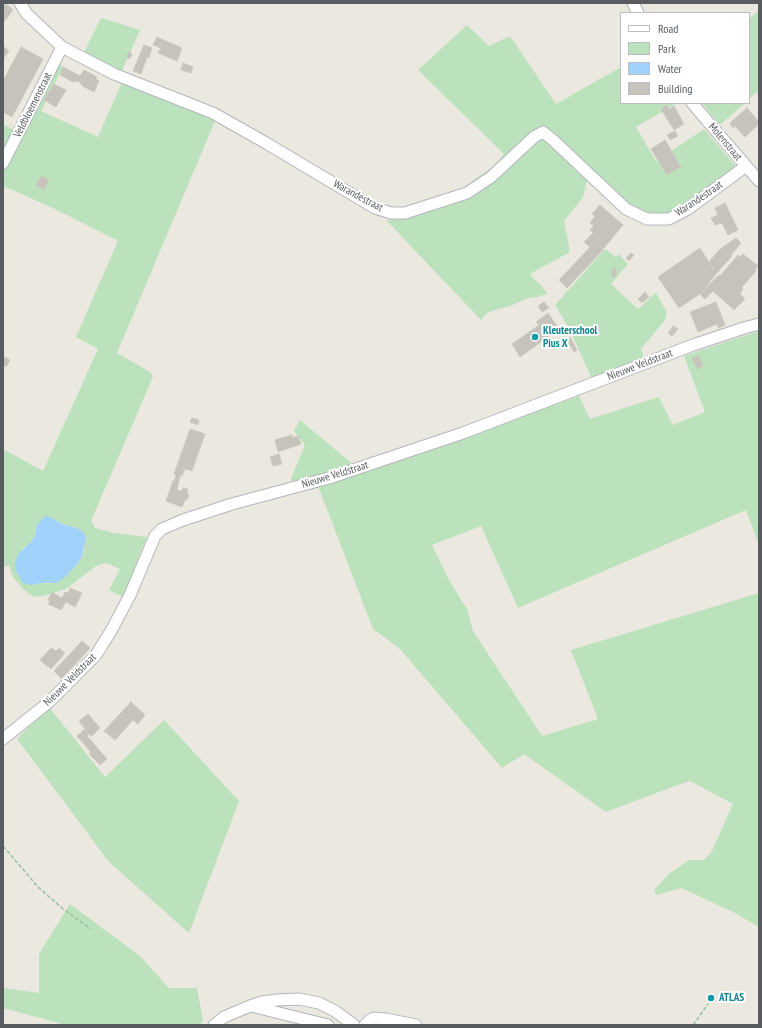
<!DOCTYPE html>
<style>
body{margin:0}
#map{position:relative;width:762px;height:1028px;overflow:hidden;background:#ebe8df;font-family:"PT Sans Narrow",sans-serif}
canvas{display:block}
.frame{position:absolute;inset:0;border:4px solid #585c60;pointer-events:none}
.legend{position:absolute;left:620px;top:12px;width:130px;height:92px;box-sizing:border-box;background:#fff;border:1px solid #bcbebf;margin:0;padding:5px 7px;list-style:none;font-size:12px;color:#585c60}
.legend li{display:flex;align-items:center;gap:8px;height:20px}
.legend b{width:20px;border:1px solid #bcbebf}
</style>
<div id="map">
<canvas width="762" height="1028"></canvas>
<div class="frame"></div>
<ul class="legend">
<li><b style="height:5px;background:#fff"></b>Road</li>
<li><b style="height:11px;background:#bce2bd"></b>Park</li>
<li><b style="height:11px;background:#a0d2fb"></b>Water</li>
<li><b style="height:11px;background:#c6c3bd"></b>Building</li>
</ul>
</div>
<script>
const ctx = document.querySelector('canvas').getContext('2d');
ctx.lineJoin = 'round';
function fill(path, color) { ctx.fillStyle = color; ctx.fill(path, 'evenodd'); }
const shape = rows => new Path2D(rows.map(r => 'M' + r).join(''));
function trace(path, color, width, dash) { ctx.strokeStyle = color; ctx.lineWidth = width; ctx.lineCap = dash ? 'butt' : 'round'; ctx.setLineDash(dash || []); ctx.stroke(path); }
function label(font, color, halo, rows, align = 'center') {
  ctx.font = font + ' "PT Sans Narrow",sans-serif'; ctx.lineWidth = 4; ctx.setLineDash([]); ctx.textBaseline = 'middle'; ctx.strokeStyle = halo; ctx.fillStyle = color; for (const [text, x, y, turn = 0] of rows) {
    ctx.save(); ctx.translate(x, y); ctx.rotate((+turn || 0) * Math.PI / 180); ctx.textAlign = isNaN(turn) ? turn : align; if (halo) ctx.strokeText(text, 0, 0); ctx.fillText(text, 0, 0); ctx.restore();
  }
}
fill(shape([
 [759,10,759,90,749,99,749,19],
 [101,18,140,30,121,73,83,54],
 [467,25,489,46,510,36,556,104,621,67,621,103,677,103,636,127,656,161,704,129,735,165,734,170,680,208,669,214,649,215,630,204,594,172,585,177,587,180,583,197,564,221,570,252,530,274,535,280,542,286,547,294,537,297,528,298,510,306,488,312,481,320,387,221,438,208,469,198,467,185,494,166,504,154,418,70],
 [58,64,63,67,41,111,98,137,122,82,190,110,215,121,117,353,150,372,153,377,91,521,95,528,114,533,147,537,123,597,109,590,120,569,106,563,96,566,66,589,46,595,34,597,24,590,13,577,9,565,3,568,3,449,43,471,98,349,76,337,118,241,55,209,3,186,3,171],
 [52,518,62,524,77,528,85,547,82,556,78,563,49,584,43,583,31,585,22,549,30,543,35,536,37,525],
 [702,103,745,103,720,125],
 [3,124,14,130,3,151],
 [605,249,616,257,619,254,628,264,611,284,638,309,656,293,667,312,665,320,641,349,644,358,592,379,569,328,555,305],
 [759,331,759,545,746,510,518,608,481,526,432,545,449,580,467,609,473,631,542,736,598,719,571,650,759,593,759,927,733,912,681,888,656,895,654,890,669,874,689,860,704,860,712,851,733,804,690,781,675,786,606,812,524,754,502,768,399,648,373,629,318,486,449,442,579,396,590,419,659,397,673,425,705,412,684,356],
 [300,420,355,466,293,484,291,479,305,445,294,431],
 [49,707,105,777,164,720,239,801,189,933,109,862,17,739],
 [70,904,140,956,169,988,197,988,203,1021,199,1025,66,1025,3,1008,3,988,39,993,39,954]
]), '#bce2bd');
fill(shape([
 [45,516,52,518,62,524,77,528,84,533,86,538,82,556,78,563,65,577,56,583,43,583,31,585,23,583,16,571,15,562,19,553,30,543,35,536,37,525]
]), '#a0d2fb');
const building = shape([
 [6,4,13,10,3,23,3,7,6,4],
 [157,37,182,48,177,61,158,53,161,48,153,45,157,37],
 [144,45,152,48,149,58,147,57,141,74,133,71,144,45],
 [3,46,9,51,3,59,3,46],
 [21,47,43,59,12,117,3,112,3,81,21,47],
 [129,52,132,54,130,59,126,57,129,52],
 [183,63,193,67,191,73,181,70,183,63],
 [63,67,80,76,84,70,97,77,96,79,99,81,94,92,84,87,78,81,73,82,60,75,63,67],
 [54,84,66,90,56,107,44,100,54,84],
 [667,105,669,109,674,106,684,124,674,130,661,109,667,105],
 [747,108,759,122,759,124,745,137,735,126,733,128,730,123,747,108],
 [675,131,678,136,670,140,667,135,675,131],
 [665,140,681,167,667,175,651,149,665,140],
 [42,176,49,180,44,190,36,185,42,176],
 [725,203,738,230,728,235,722,223,715,225,711,218,718,215,715,208,725,203],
 [600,205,623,225,603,249,595,242,590,247,584,242,593,233,590,230,594,226,590,223,595,216,592,214,600,205],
 [736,238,741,243,731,255,732,256,716,274,709,262,720,249,736,238],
 [595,242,603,250,567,288,559,280,595,242],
 [700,248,716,274,701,293,679,308,658,277,700,248],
 [631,253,634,255,629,261,626,258,631,253],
 [743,254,758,266,755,270,756,271,742,287,743,289,740,294,745,299,734,310,713,291,705,299,700,294,719,275,720,276,738,255,740,257,743,254],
 [616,268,616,277,612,277,612,269,616,268],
 [645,292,649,297,642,303,638,299,645,292],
 [544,302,549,308,542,312,538,306,544,302],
 [716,302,725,325,718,328,717,324,698,332,690,312,716,302],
 [548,313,559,329,520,357,512,344,539,325,536,322,548,313],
 [673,326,678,329,672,336,668,333,673,326],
 [570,337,577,350,574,352,567,339,570,337],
 [699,356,703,366,697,369,692,358,699,356],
 [4,357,10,360,6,367,3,365,4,357],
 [192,418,199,420,198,425,190,422,192,418],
 [190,429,205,434,192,471,177,466,190,429],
 [292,435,292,438,298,436,301,444,278,452,275,440,292,435],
 [279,454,282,464,273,466,270,457,279,454],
 [177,466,185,469,182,476,180,475,177,490,182,491,183,488,188,489,187,494,189,495,187,500,185,500,182,507,166,501,173,481,174,481,176,475,174,474,177,466],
 [70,588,82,593,75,607,66,602,61,610,48,604,50,601,48,600,52,592,62,598,65,592,68,593,70,588],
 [82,641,90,648,62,679,54,671,82,641],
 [51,648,56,651,59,648,65,653,51,669,40,660,51,648],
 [131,702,145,715,138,724,133,720,115,740,104,731,131,702],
 [88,714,100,728,93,735,91,736,89,734,87,736,107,759,100,765,89,754,91,752,77,736,85,729,79,721,88,714]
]);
fill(building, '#c6c3bd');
trace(building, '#cfcabe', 1);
const minor = shape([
 [20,3,27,14,62,47,114,74,213,113,266,143,375,208,391,213,405,213,467,193,491,177,534,137,543,132,553,140,626,209,647,219,669,219,688,209,746,166],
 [633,3,638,13],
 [692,103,759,181],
 [3,163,62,47],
 [3,739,49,702,96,655,111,631,130,595,155,536,162,529,183,520,232,504,329,478,463,433,693,345,744,328,759,324],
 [251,1006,328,1025],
 [214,1025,224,1017,250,1006,262,1002,278,1000,299,999,319,1003,335,1011,354,1025],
 [365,1025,370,1020,374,1018,386,1019,416,1025]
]);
trace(minor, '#b2b6ba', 13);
trace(shape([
 [3,846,38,887,62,908,91,929],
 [693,1025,708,1004]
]), '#96c2a3', 1.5, [4, 2]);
trace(minor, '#fff', 11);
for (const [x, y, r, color] of [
 [535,337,4,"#0f9aa8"],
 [711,998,4,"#0f9aa8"]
]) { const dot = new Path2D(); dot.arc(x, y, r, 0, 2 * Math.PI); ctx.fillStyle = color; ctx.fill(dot); trace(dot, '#fff', 1.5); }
label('11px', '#585c60', '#fff', [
 ["Veldbloemenstraat",33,105,-63],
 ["Molenstraat",725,142,50],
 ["Warandestraat",358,196,28],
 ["Warandestraat",699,199,-34],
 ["Nieuwe Veldstraat",640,365,-21],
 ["Nieuwe Veldstraat",335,475,-17],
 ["Nieuwe Veldstraat",70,680,-45]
]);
label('bold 11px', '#0d838f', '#fff', [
 ["Kleuterschool",543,331],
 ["Pius X",543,344],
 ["ATLAS",719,998]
], 'left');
</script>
